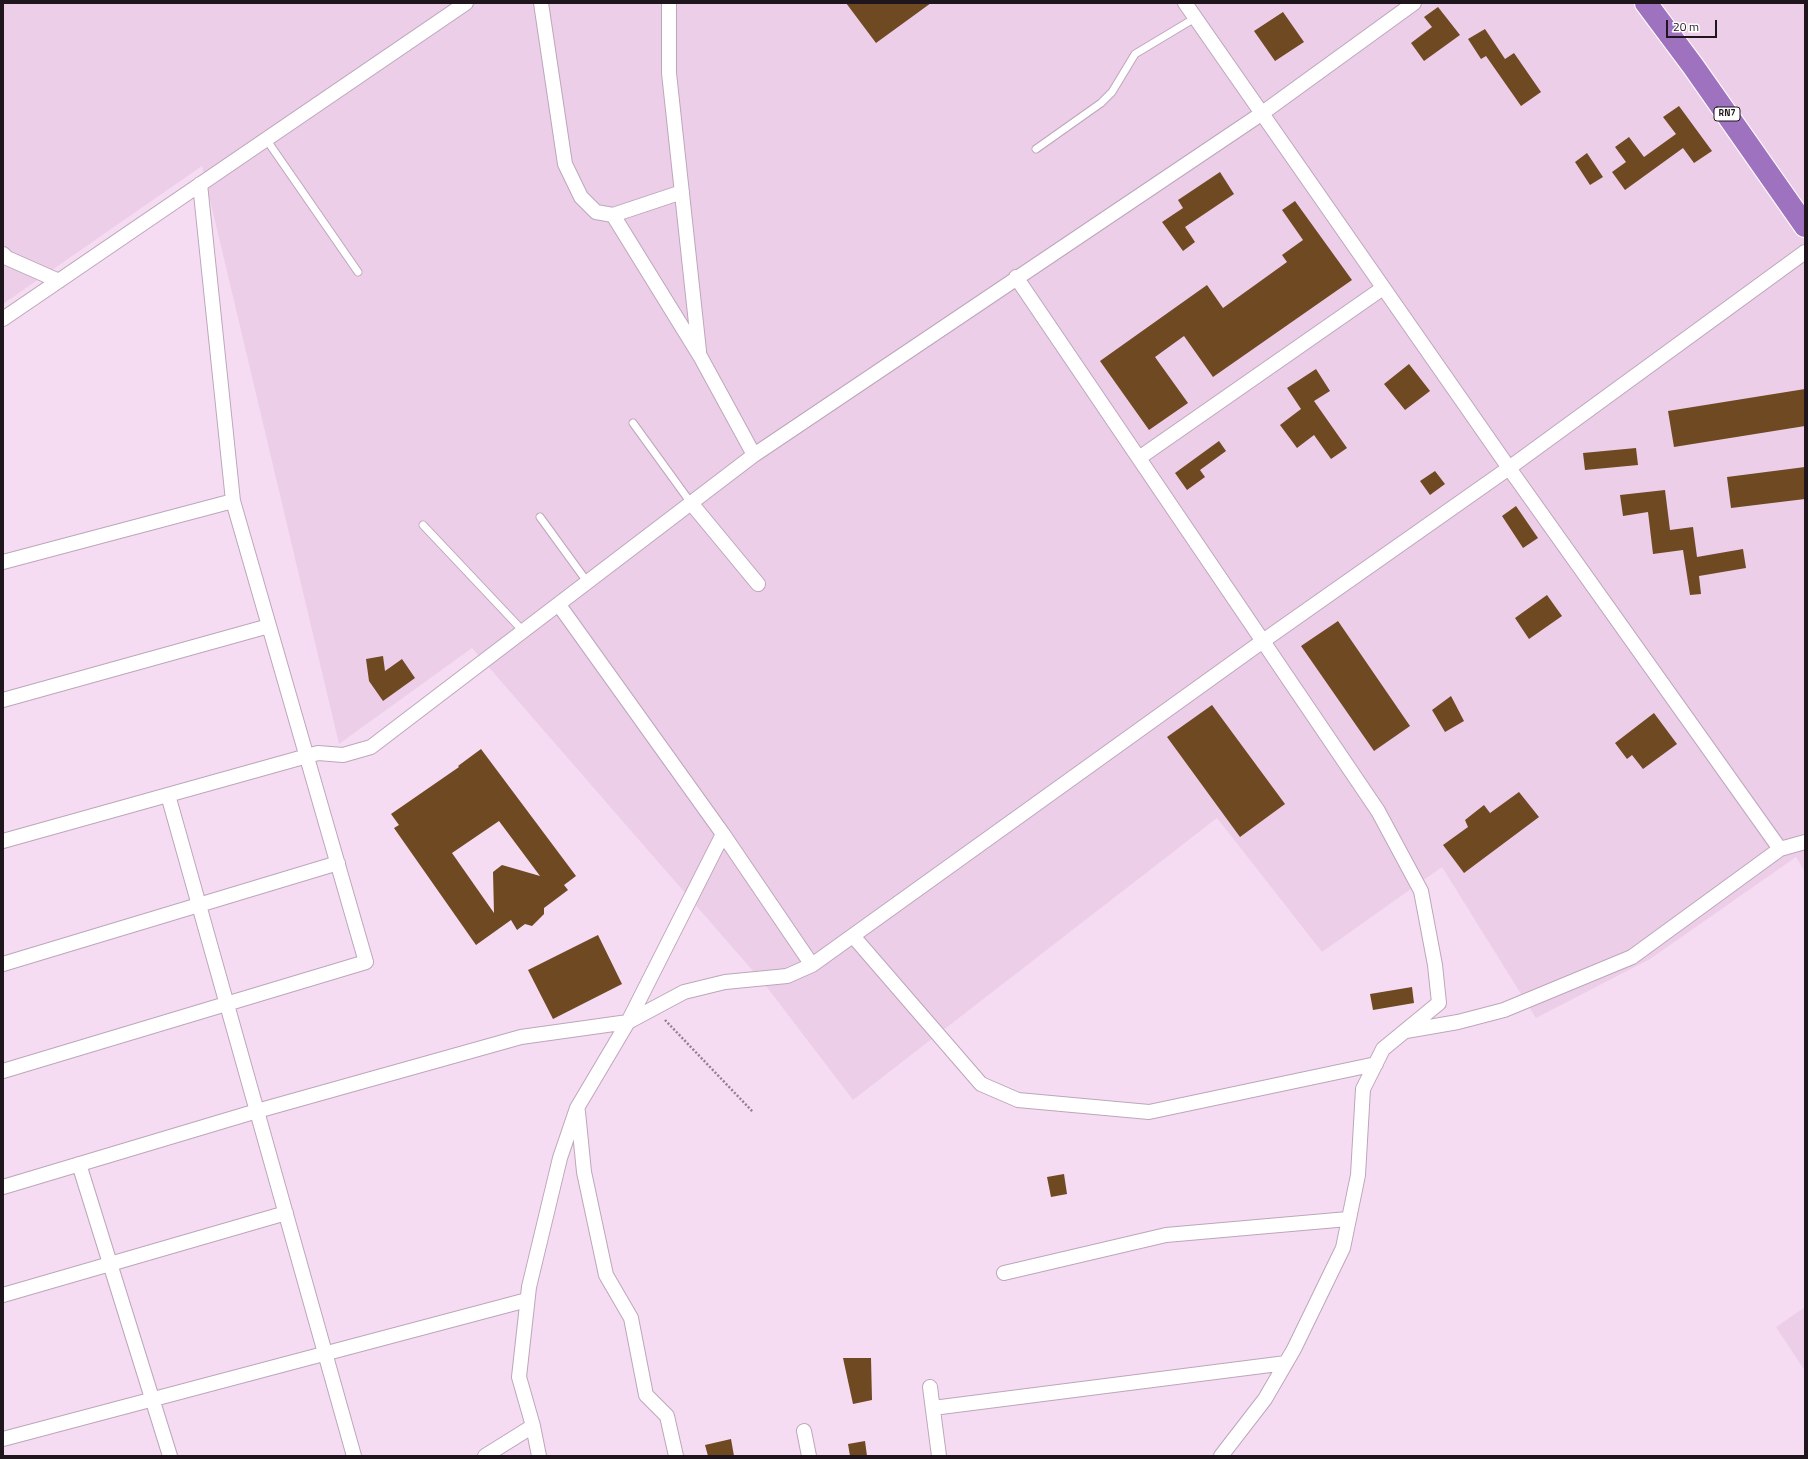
<!DOCTYPE html>
<style>
body{margin:0}
#map{position:relative;width:1808px;height:1459px;overflow:hidden;background:#f5dcf2;font-family:"Titillium Web",sans-serif}
canvas{display:block}
.frame{position:absolute;inset:0;border:4px solid #1e151d;pointer-events:none}
.scale{position:absolute;left:1666px;top:20px;width:51px;height:18px;box-sizing:border-box;border:2px solid #1e151d;border-top:0;padding-left:5px;font-size:12px;line-height:14px;white-space:nowrap;color:#1e151d;-webkit-text-stroke:3px #fff;paint-order:stroke}
</style>
<div id="map">
<canvas width="1808" height="1459"></canvas>
<div class="frame"></div>
<div class="scale">20 m</div>
</div>
<script>
const ctx = document.querySelector('canvas').getContext('2d');
ctx.lineJoin = 'round';
function fill(path, color) { ctx.fillStyle = color; ctx.fill(path, 'evenodd'); }
const shape = rows => new Path2D(rows.map(r => 'M' + r).join(''));
function trace(path, color, width, dash) { ctx.strokeStyle = color; ctx.lineWidth = width; ctx.lineCap = dash ? 'butt' : 'round'; ctx.setLineDash(dash || []); ctx.stroke(path); }
function label(font, color, halo, rows, align = 'center') {
  ctx.font = font + ' "Titillium Web",sans-serif'; ctx.lineWidth = 4; ctx.setLineDash([]); ctx.textBaseline = 'middle'; ctx.strokeStyle = halo; ctx.fillStyle = color; for (const [text, x, y, turn = 0] of rows) {
    ctx.save(); ctx.translate(x, y); ctx.rotate((+turn || 0) * Math.PI / 180); ctx.textAlign = isNaN(turn) ? turn : align; if (halo) ctx.strokeText(text, 0, 0); ctx.fillText(text, 0, 0); ctx.restore();
  }
}
fill(shape([
 [3,3,1805,3,1805,872,1796,857,1650,959,1536,1018,1442,867,1322,952,1217,818,853,1100,766,986,472,648,339,744,202,166,3,304],
 [1805,1307,1805,1371,1776,1327]
]), '#edcee9');
fill(shape([
 [846,3,931,3,876,43],
 [1438,7,1460,35,1424,61,1411,43,1432,27,1424,17],
 [1283,12,1304,42,1275,61,1254,31],
 [1485,29,1505,59,1514,53,1541,92,1521,106,1486,56,1481,59,1468,39],
 [1679,106,1712,151,1694,163,1683,148,1625,190,1612,172,1626,162,1615,147,1629,137,1644,157,1676,134,1663,117],
 [1587,153,1603,177,1590,185,1575,162],
 [1220,172,1234,194,1185,227,1195,242,1183,251,1162,222,1183,208,1178,200],
 [1295,201,1352,280,1213,377,1184,336,1155,357,1188,403,1149,430,1100,361,1207,285,1223,308,1287,262,1282,255,1303,240,1282,210],
 [1409,364,1430,391,1405,410,1384,384],
 [1316,369,1330,391,1314,401,1347,448,1331,459,1314,435,1297,448,1280,425,1301,409,1287,388],
 [1805,389,1805,426,1674,447,1668,411],
 [1219,441,1226,451,1200,470,1205,477,1187,490,1175,473],
 [1636,448,1638,465,1585,470,1583,453],
 [1805,467,1805,499,1731,508,1727,477],
 [1435,471,1445,484,1430,495,1420,481],
 [1665,490,1670,530,1693,527,1697,557,1743,549,1746,568,1699,576,1701,594,1690,595,1683,550,1653,554,1648,512,1623,516,1620,495],
 [1516,506,1538,538,1523,548,1502,516],
 [1547,595,1562,616,1529,639,1515,618],
 [1338,621,1410,726,1374,751,1301,646],
 [383,656,385,671,402,659,415,678,383,701,369,681,366,659],
 [1451,696,1464,721,1445,732,1432,710],
 [1212,705,1285,804,1240,837,1167,737],
 [1654,713,1677,744,1643,769,1632,755,1627,759,1615,743],
 [481,749,576,876,564,885,568,890,544,908,544,914,532,926,525,924,517,930,511,920,476,945,394,828,399,825,391,814,459,767,458,766],
 [499,821,540,876,502,865,493,872,494,913,452,853],
 [1519,792,1539,817,1464,873,1443,845,1468,827,1465,820,1484,805,1490,813],
 [598,935,622,984,553,1019,528,970],
 [1412,987,1414,1003,1373,1010,1370,994],
 [1064,1174,1067,1194,1051,1197,1047,1177],
 [843,1358,871,1358,872,1400,853,1404],
 [731,1439,734,1456,708,1456,705,1445],
 [865,1441,867,1456,850,1456,848,1444]
]), '#6e4921');
const lane = shape([
 [266,139,358,272],
 [1036,149,1101,103,1112,92,1135,54,1195,18],
 [633,423,691,503],
 [540,517,588,583],
 [423,525,524,632]
]);
const street = shape([
 [541,3,565,164,581,197,596,212,613,215,700,356,754,455],
 [669,3,669,73,699,351],
 [1185,3,1509,468,1780,849,1805,842],
 [613,215,682,192],
 [3,254,7,258,59,281],
 [1016,277,1378,811,1421,891,1435,965,1439,1003,1383,1049,1363,1089,1358,1175,1343,1248,1294,1349,1265,1399,1221,1456],
 [3,319,466,3],
 [1139,458,1383,288],
 [691,503,758,584],
 [3,562,233,501],
 [559,605,723,834,812,965],
 [3,700,269,626],
 [168,795,354,1456],
 [3,841,318,753,343,755,371,747,754,455,1261,114,1414,3],
 [853,936,981,1084,1018,1100,1149,1112,1376,1064],
 [3,964,338,863],
 [1406,1031,1458,1022,1504,1010,1632,957,1780,849],
 [3,1071,366,962,233,501,200,184],
 [578,1112,584,1172,606,1275,631,1318,646,1395,667,1416,676,1456],
 [79,1164,170,1456],
 [3,1187,257,1111,521,1037,628,1022,684,992,725,982,787,976,812,965,1263,641,1509,468,1805,252],
 [1004,1273,1166,1235,1348,1219],
 [3,1295,286,1213],
 [930,1387,939,1456],
 [933,1408,1286,1363],
 [804,1431,809,1456],
 [3,1439,527,1300],
 [485,1456,533,1426],
 [539,1456,533,1426,519,1377,529,1287,560,1158,577,1108,628,1022,723,834]
]);
const highway = shape([
 [1646,3,1693,66,1805,226]
]);
trace(lane, '#bda6ba', 9);
trace(street, '#bda6ba', 16);
trace(highway, '#fff', 24);
trace(shape([
 [665,1020,753,1112]
]), '#917f8f', 2.5, [2, 2]);
trace(lane, '#fff', 7);
trace(street, '#fff', 14);
trace(highway, '#9e72be', 22);
for (const [x, y, w] of [
 [1727,114,26]
]) { const box = new Path2D(); box.roundRect(x - w / 2, y - 7, w, 14, 3); ctx.fillStyle = '#fff'; ctx.fill(box); trace(box, '#1e151d', 1); }
label('bold 9px', '#1e151d', null, [
 ["RN7",1727,114]
]);
</script>
